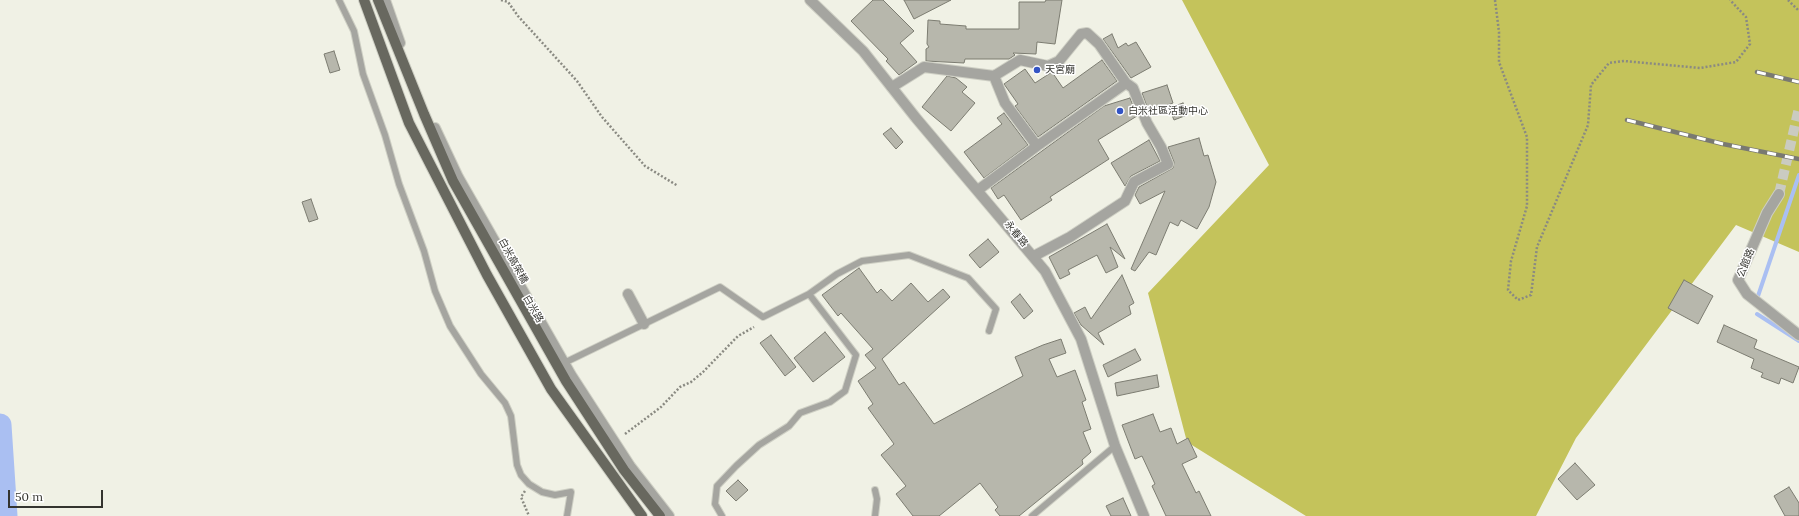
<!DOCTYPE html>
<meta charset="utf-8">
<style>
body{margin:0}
#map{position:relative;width:1799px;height:516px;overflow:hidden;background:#f0f1e5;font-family:Lora,serif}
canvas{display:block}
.scale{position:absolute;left:8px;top:490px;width:95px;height:18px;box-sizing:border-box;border:2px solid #34342f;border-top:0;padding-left:5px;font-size:12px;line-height:14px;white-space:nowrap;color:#34342f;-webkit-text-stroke:3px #fff;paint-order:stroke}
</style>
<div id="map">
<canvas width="1799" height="516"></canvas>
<div class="scale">50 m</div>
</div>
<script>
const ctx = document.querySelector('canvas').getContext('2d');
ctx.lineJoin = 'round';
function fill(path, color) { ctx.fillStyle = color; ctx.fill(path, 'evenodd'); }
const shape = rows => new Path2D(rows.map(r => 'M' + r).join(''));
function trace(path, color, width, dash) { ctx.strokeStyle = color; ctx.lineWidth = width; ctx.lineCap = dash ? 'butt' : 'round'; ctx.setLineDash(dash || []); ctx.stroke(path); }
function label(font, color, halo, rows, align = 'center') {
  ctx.font = font + ' Lora,"Noto Sans TC",serif'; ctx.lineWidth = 3; ctx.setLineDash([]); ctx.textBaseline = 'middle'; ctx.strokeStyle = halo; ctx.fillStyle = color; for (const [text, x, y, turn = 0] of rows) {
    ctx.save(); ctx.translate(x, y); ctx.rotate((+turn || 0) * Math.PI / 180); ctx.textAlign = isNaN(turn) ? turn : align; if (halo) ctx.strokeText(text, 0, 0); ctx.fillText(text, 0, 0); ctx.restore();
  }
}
fill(shape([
 [1182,0,1799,0,1799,252,1736,225,1576,438,1536,516,1306,516,1187,442,1148,293,1269,165]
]), '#c4c35b');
trace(shape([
 [1758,296,1799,175],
 [1757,314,1799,341]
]), '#aabff2', 4);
trace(shape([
 [0,425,6,516]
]), '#aabff2', 23);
const building = shape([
 [873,0,883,0,914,31,900,43,917,62,899,75,886,61,888,59,851,21,873,0],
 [904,0,951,0,914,19,904,0],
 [1046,0,1062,0,1055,44,1037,42,1036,54,1013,53,1015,55,1009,59,965,59,964,63,926,61,926,49,929,47,927,44,928,20,940,21,940,24,966,26,966,29,1019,29,1019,2,1045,2,1046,0],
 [1112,34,1118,48,1126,43,1128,46,1136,42,1151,67,1131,78,1103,39,1112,34],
 [334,51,340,70,330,73,324,54,334,51],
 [1102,60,1117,81,1038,137,1015,106,1018,104,1004,84,1025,69,1035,83,1052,72,1063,88,1102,60],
 [947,76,956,78,967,87,962,92,975,103,951,131,922,107,947,76],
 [1167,85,1173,103,1149,112,1142,93,1167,85],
 [1130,98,1137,116,1098,140,1109,159,1050,197,1052,200,1021,220,1004,195,998,199,991,188,1104,106,1130,98],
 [1183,103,1187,115,1174,120,1169,108,1183,103],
 [1004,113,1028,145,984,178,964,152,1002,124,997,118,1004,113],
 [891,128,903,142,896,149,883,134,891,128],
 [1199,138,1204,156,1208,155,1216,182,1209,207,1197,229,1181,220,1178,226,1170,222,1156,255,1149,252,1135,271,1131,269,1165,191,1140,204,1135,195,1139,187,1173,168,1174,162,1168,147,1199,138],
 [1149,140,1160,161,1131,176,1125,186,1111,163,1149,140],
 [311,199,318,219,309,222,302,202,311,199],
 [1107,224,1125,259,1110,247,1118,267,1106,273,1097,255,1068,270,1070,274,1060,279,1049,257,1107,224],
 [988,239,999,252,980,268,969,255,988,239],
 [859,268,877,293,881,289,892,301,911,283,928,302,943,289,950,297,882,359,899,385,904,382,934,424,1023,376,1015,357,1043,345,1061,339,1066,353,1049,359,1057,377,1075,370,1086,400,1082,402,1091,429,1083,432,1091,452,1082,460,1083,464,1019,516,1000,516,995,510,998,507,980,483,939,516,913,516,896,494,906,486,881,455,894,444,868,408,873,404,858,381,876,368,865,355,873,349,841,313,838,316,822,295,859,268],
 [1122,275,1134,303,1129,306,1131,314,1098,333,1104,345,1081,325,1074,313,1085,307,1091,319,1122,275],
 [1684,280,1713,296,1698,324,1668,308,1684,280],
 [1020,294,1033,311,1024,319,1011,302,1020,294],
 [1724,325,1757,340,1754,348,1799,367,1793,383,1781,378,1779,384,1761,377,1763,373,1751,368,1754,359,1717,342,1724,325],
 [825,332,845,357,813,382,794,358,825,332],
 [771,335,796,367,785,376,760,343,771,335],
 [1135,349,1141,360,1108,377,1103,365,1135,349],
 [1157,375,1159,387,1117,396,1115,383,1157,375],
 [1153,414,1160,432,1171,428,1177,444,1188,438,1197,457,1182,464,1196,493,1199,491,1211,516,1166,516,1152,486,1155,484,1142,456,1135,459,1122,425,1153,414],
 [1575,463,1595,485,1577,500,1558,479,1575,463],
 [738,480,748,490,736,501,726,491,738,480],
 [1789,487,1799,503,1799,516,1785,516,1774,496,1789,487],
 [1123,498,1131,516,1111,516,1106,506,1123,498]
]);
fill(building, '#b7b7ac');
trace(building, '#7c7c71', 1);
trace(shape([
 [1779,194,1799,108]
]), '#cacbc1', 10, [10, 5]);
const service = shape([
 [339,0,354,31,363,74,385,135,399,184,424,251,435,291,450,326,481,374,505,403,511,416,517,465,521,475,529,484,542,492,555,495,571,492,567,516],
 [809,294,837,274,862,261,909,255,968,278,996,309,989,331],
 [564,363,720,287,763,317,809,294,856,355,845,391,830,402,800,413,789,426,759,445,736,466,717,486,715,504,722,516],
 [875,490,877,499,875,516],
 [1032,516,1115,446]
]);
const minor = shape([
 [385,0,400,43],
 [892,87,924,67,994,76,1020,60,1048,66,1059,61,1081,34,1087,33,1099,44,1126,83,1133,88,1147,123,1161,147,1168,164,1134,182,1125,201,1070,237,1034,256],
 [435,128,458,177,571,375,630,466,669,516],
 [1037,146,1126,83],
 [978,190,1037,146,1005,103,994,76],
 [1779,194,1767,213,1738,280,1747,294,1799,335],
 [628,294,644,324]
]);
const tertiary = shape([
 [810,0,863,51,916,118,1045,271,1081,339,1115,446,1144,516]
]);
const primary = shape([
 [364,0,409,123,487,275,551,389,642,516],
 [378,0,424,114,453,181,566,381,624,470,660,516]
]);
trace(service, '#cecfc4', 8);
trace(minor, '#cecfc4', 12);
trace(tertiary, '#cecfc4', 12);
trace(primary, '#cecfc4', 12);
trace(shape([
 [501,0,508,2,518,16,577,81,602,117,645,166,678,186],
 [1495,0,1499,32,1499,62,1527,137,1527,206,1511,261,1508,290,1518,300,1531,295,1537,247,1588,125,1591,85,1609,63,1624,61,1700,68,1736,62,1750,44,1746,17,1730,0],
 [1788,0,1799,11],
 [625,434,661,407,680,387,691,382,703,372,738,336,754,327],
 [525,491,521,497,529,516]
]), '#8a8a82', 2.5, [2, 2]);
trace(service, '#a5a5a0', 6);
trace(minor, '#a5a5a0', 10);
trace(tertiary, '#a5a5a0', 10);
trace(primary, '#68685f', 10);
const rail = shape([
 [1757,72,1799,82],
 [1627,120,1723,144,1799,159]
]);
trace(rail, '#797972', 4.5);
trace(rail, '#fff', 3, [9]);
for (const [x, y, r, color] of [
 [1037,70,4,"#3354c4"],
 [1120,111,4,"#3354c4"]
]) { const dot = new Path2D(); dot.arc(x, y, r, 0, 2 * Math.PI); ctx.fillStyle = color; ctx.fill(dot); trace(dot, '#fff', 1.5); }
label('10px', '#34342f', '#fff', [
 ["天宮廟",1045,70],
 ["白米社區活動中心",1128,111]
], 'left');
label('10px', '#34342f', '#fff', [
 ["永春路",1016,234,50],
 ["白米高架橋",513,261,61],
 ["公館路",1746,263,-68],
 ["白米路",533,309,60]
]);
</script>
